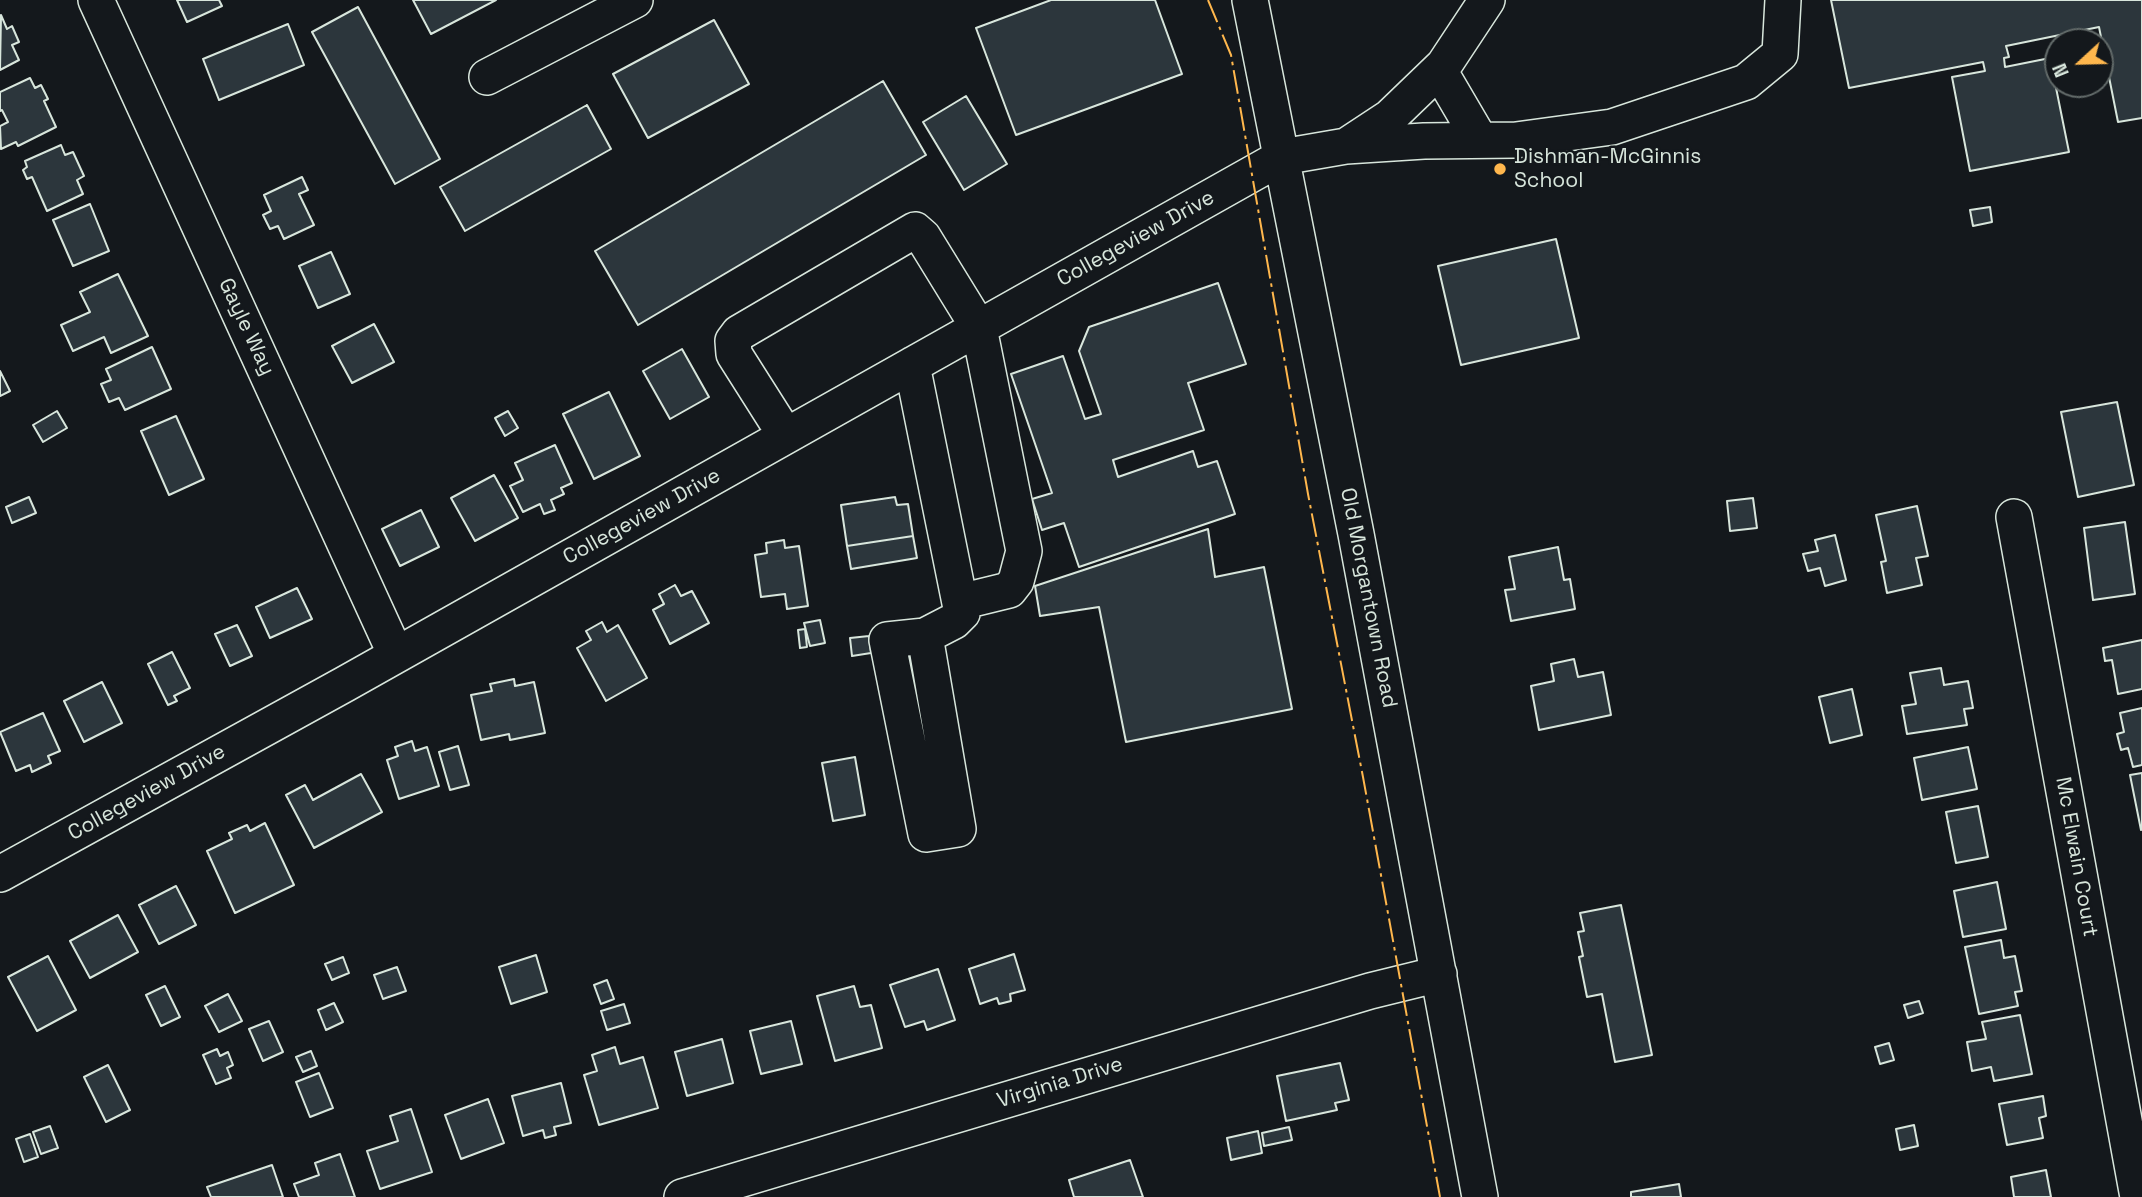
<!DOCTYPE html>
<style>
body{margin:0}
#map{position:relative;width:2142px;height:1197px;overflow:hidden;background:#14181c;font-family:"Space Grotesk",sans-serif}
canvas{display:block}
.north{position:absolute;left:2044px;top:28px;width:70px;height:70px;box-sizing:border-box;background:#14181c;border:2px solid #626a69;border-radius:50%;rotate:248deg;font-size:19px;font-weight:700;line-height:28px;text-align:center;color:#d8e6dc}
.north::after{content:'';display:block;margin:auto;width:24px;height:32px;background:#ffb74d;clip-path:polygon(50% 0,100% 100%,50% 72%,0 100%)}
</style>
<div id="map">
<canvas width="2142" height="1197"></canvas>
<div class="north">N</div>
</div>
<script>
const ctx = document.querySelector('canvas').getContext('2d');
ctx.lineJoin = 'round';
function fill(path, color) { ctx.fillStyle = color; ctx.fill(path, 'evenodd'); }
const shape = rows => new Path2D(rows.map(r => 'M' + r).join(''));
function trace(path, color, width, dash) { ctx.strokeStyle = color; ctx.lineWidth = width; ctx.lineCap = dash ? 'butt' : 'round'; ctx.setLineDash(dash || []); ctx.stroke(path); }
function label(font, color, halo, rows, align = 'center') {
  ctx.font = font + ' "Space Grotesk",sans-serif'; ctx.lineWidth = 5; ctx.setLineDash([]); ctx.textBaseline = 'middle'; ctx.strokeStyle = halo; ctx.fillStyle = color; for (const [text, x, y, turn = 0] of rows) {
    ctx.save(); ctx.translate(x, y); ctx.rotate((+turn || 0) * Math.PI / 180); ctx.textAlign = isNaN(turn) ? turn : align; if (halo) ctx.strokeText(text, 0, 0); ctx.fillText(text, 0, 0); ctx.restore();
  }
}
const building = shape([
 [177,0,219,0,222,6,187,22,177,0],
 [413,0,496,0,431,34,413,0],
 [1051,0,1155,0,1182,74,1016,135,976,28,1051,0],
 [1831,0,2142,0,2142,118,2118,122,2099,27,2006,46,2009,57,2004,58,2005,67,2050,58,2069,152,1970,171,1952,77,1985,71,1983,62,1849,88,1831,0],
 [358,7,440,159,395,184,312,32,358,7],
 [1,15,7,29,12,26,19,42,12,45,19,60,0,70,1,15],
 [714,20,749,84,648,138,613,74,714,20],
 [288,24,304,65,219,100,203,59,288,24],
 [30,78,35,88,41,85,48,99,44,101,56,127,18,146,16,142,1,149,0,126,8,122,2,110,0,111,0,92,30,78],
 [883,81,926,155,638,325,595,251,883,81],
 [966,96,1007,164,964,190,923,122,966,96],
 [587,105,611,149,465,231,440,187,587,105],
 [61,145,65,155,73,152,84,176,77,180,83,194,47,211,32,177,27,179,23,170,27,167,25,161,61,145],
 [302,177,308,190,299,194,314,225,284,239,278,226,270,229,263,215,271,211,264,195,302,177],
 [90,204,109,251,73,266,53,220,90,204],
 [1990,207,1992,222,1973,226,1970,210,1990,207],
 [1556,239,1579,338,1461,365,1438,266,1556,239],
 [331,252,350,294,318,308,299,266,331,252],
 [118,274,148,336,111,353,104,337,73,351,61,325,90,312,80,292,118,274],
 [1218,283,1246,364,1188,383,1204,430,1113,460,1118,477,1193,451,1198,467,1217,461,1235,514,1079,567,1064,523,1042,530,1032,499,1052,493,1011,374,1063,356,1085,419,1101,414,1079,351,1089,327,1218,283],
 [374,324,394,362,352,383,332,346,374,324],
 [152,347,171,389,125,410,119,398,109,402,101,384,111,380,106,369,152,347],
 [682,349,709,397,670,419,643,371,682,349],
 [0,371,10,391,0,396,0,371],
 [609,392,640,456,594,479,563,414,609,392],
 [2117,402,2134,485,2078,497,2061,412,2117,402],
 [57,411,67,428,43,442,33,425,57,411],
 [508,411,518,428,505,436,495,418,508,411],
 [176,416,204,479,169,495,141,431,176,416],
 [555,445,572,483,561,488,564,494,551,500,555,510,544,514,540,504,523,512,510,486,523,480,515,463,555,445],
 [494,475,518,518,475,541,451,498,494,475],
 [29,497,36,513,12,523,6,507,29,497],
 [895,497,897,505,908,504,913,536,847,546,841,505,895,497],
 [1753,498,1757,528,1730,531,1727,501,1753,498],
 [1917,506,1928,556,1916,558,1922,585,1887,593,1881,562,1886,561,1876,515,1917,506],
 [421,510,439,547,400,566,382,529,421,510],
 [2125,522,2135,594,2093,600,2084,528,2125,522],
 [1208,529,1215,577,1264,567,1292,709,1126,742,1099,607,1040,616,1035,586,1208,529],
 [1835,535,1846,580,1825,586,1820,568,1808,571,1803,554,1818,551,1815,540,1835,535],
 [913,536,917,558,851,569,847,546,913,536],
 [784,540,785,548,799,546,808,606,787,609,785,594,761,597,755,555,767,553,766,543,784,540],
 [1558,547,1564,580,1570,579,1575,609,1511,621,1505,590,1515,589,1509,557,1558,547],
 [675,585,681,596,692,591,709,623,670,644,653,610,664,604,659,594,675,585],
 [297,588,312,619,270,638,256,607,297,588],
 [820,620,825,643,810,646,804,623,820,620],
 [602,622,607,632,618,625,647,678,606,701,577,648,591,640,586,631,602,622],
 [237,625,252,656,230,666,215,634,237,625],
 [805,629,807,647,800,648,798,630,805,629],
 [869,636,871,653,852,656,850,638,869,636],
 [2142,640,2142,689,2118,694,2112,660,2105,661,2103,648,2142,640],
 [172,652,190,688,174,696,177,701,168,705,148,664,172,652],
 [1574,659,1578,677,1603,672,1611,715,1539,730,1531,686,1554,681,1551,664,1574,659],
 [1941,668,1944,685,1968,681,1973,708,1964,709,1967,725,1907,734,1902,706,1916,704,1910,673,1941,668],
 [514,679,515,686,534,682,545,733,510,740,509,734,481,740,471,695,492,691,490,684,514,679],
 [102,682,122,723,84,742,64,701,102,682],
 [1852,689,1862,735,1830,743,1819,697,1852,689],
 [2142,708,2142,765,2133,767,2128,748,2121,750,2117,734,2124,732,2120,713,2142,708],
 [43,713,60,751,48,756,51,763,32,772,30,765,16,771,0,732,43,713],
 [412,741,415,751,427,747,439,786,399,799,387,760,398,756,395,747,412,741],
 [458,746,469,785,450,790,439,752,458,746],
 [1968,747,1977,789,1922,800,1914,758,1968,747],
 [855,757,865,815,833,821,822,763,855,757],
 [2142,773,2142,829,2141,830,2130,775,2142,773],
 [361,774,382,812,314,848,286,795,305,785,313,800,361,774],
 [1978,806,1988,857,1956,863,1946,812,1978,806],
 [265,823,294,885,235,913,207,851,232,839,229,833,247,825,250,831,265,823],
 [1997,882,2006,929,1963,937,1954,891,1997,882],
 [176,886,196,925,159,944,139,905,176,886],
 [1621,905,1652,1055,1615,1062,1602,994,1587,997,1579,957,1583,956,1578,932,1584,931,1580,913,1621,905],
 [118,915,138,952,90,978,70,941,118,915],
 [2001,940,2004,958,2015,956,2022,991,2015,992,2018,1006,1979,1014,1965,947,2001,940],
 [1014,954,1025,990,1010,994,1011,1001,999,1004,997,998,980,1004,969,969,1014,954],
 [536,955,547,992,511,1004,499,967,536,955],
 [48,956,76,1010,37,1031,8,977,48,956],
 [343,957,349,973,332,980,325,964,343,957],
 [397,967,406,991,383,999,374,975,397,967],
 [938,969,955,1020,927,1030,924,1021,905,1027,890,985,938,969],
 [607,980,614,999,601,1004,594,985,607,980],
 [165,986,180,1017,161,1026,146,995,165,986],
 [854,986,860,1007,871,1005,882,1048,835,1061,817,996,854,986],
 [228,994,242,1021,219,1032,205,1006,228,994],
 [1919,1001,1923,1013,1908,1018,1904,1005,1919,1001],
 [334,1003,343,1022,326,1030,318,1010,334,1003],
 [624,1004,630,1023,607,1030,601,1011,624,1004],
 [2020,1015,2032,1074,1994,1081,1991,1067,1972,1071,1967,1042,1986,1039,1982,1022,2020,1015],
 [269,1021,283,1052,263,1061,249,1029,269,1021],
 [791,1021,802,1064,761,1074,750,1031,791,1021],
 [722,1039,733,1083,687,1096,675,1052,722,1039],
 [1889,1043,1894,1060,1880,1064,1875,1047,1889,1043],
 [615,1047,620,1064,643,1057,658,1108,599,1125,584,1075,597,1071,592,1055,615,1047],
 [217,1049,220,1056,228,1052,233,1065,227,1068,231,1078,216,1084,203,1055,217,1049],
 [311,1051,317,1066,303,1072,296,1057,311,1051],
 [1340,1063,1349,1100,1335,1103,1337,1110,1286,1121,1277,1076,1340,1063],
 [108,1065,130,1110,106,1122,84,1077,108,1065],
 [319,1073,333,1108,310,1117,296,1082,319,1073],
 [561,1083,571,1123,554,1127,556,1135,545,1138,543,1130,523,1136,512,1096,561,1083],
 [2043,1096,2046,1116,2039,1118,2043,1138,2007,1145,1999,1104,2043,1096],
 [488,1099,504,1143,461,1159,445,1115,488,1099],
 [411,1109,432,1172,380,1189,367,1151,398,1141,390,1116,411,1109],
 [1914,1125,1918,1146,1900,1150,1896,1129,1914,1125],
 [50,1126,58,1148,41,1154,33,1132,50,1126],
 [1289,1127,1292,1140,1264,1146,1262,1133,1289,1127],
 [1258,1131,1262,1153,1231,1160,1227,1138,1258,1131],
 [30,1134,38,1157,24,1162,16,1139,30,1134],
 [340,1154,355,1197,299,1197,294,1184,319,1175,315,1163,340,1154],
 [1130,1160,1143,1197,1074,1197,1069,1180,1130,1160],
 [272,1165,283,1197,211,1197,207,1187,272,1165],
 [2046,1170,2051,1197,2014,1197,2011,1177,2046,1170],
 [1679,1184,1681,1197,1631,1197,1631,1192,1679,1184]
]);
fill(building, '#2c363c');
trace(building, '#d8e6dc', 2);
const minor = shape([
 [96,0,396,655],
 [1250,0,1356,534,1480,1197],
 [1487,0,1444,65,1390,117,1346,146,1424,141,1516,140,1612,127,1746,82,1780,54,1783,0],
 [1439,70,1480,140],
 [487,77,635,0],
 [912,365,962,613,954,621,925,636,887,640,926,834,958,829,925,636],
 [786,436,734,354,733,341,739,333,915,230,923,237,979,328,1024,551,1016,581,1009,590,960,602],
 [2014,517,2138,1197],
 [0,874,345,684,1282,157,1346,146],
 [682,1197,1370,991,1439,974]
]);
trace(minor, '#d8e6dc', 38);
trace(minor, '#14181c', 35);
trace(shape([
 [1208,0,1231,55,1308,494,1363,777,1440,1197]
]), '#ffb74d', 2, [24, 5, 3.5, 5]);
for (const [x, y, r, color] of [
 [1500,169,7,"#ffb74d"]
]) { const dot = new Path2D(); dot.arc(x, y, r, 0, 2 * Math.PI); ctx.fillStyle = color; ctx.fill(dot); trace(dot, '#14181c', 2.5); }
label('21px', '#d8e6dc', '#14181c', [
 ["Dishman-McGinnis",1514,157],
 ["School",1514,181]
], 'left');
label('21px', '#d8e6dc', '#14181c', [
 ["Collegeview Drive",1136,239,-29],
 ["Gayle Way",246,327,65],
 ["Collegeview Drive",642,517,-29],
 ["Old Morgantown Road",1368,598,79],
 ["Collegeview Drive",147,793,-29],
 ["Mc Elwain Court",2076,857,80],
 ["Virginia Drive",1060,1083,-17]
]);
</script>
